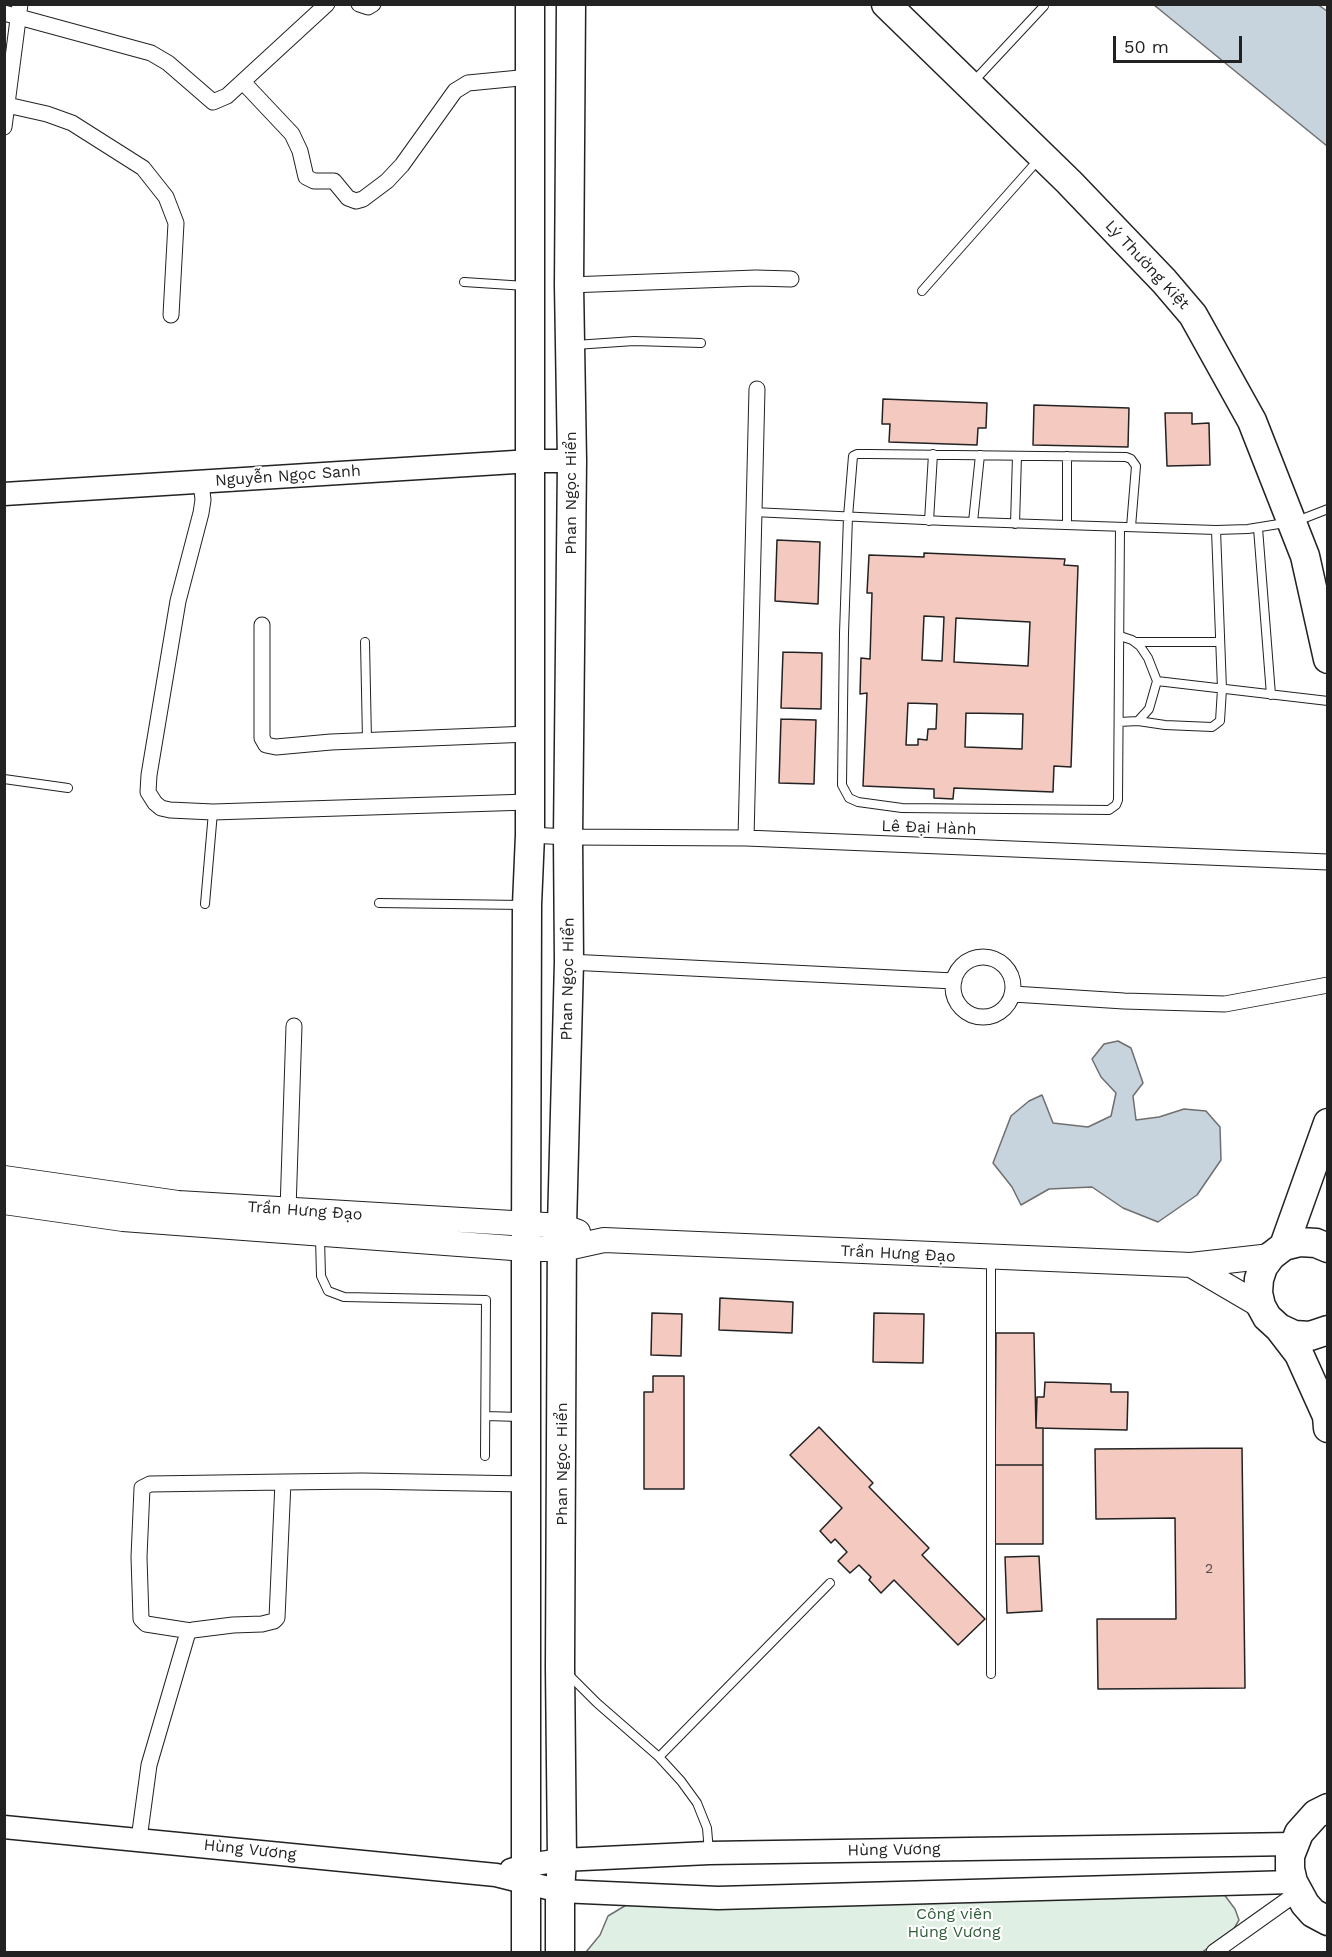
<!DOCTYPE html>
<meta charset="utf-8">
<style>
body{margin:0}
#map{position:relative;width:1332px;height:1957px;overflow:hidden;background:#fff;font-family:"Work Sans",sans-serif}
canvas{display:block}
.frame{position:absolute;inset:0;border:6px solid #222;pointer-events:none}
.scale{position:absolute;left:1113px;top:36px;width:129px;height:27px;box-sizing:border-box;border:3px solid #222;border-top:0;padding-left:8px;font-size:18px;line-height:21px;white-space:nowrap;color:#222;-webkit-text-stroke:4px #fff;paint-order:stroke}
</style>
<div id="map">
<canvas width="1332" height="1957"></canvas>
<div class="frame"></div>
<div class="scale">50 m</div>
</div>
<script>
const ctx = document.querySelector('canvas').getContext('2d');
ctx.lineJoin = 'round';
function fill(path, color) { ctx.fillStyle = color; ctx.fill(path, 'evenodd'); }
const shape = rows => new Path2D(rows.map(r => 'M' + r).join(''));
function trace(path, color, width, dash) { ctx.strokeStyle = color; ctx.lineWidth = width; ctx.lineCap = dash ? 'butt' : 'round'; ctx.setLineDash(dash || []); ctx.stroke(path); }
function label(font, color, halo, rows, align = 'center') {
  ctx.font = font + ' "Work Sans",sans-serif'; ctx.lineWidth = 4.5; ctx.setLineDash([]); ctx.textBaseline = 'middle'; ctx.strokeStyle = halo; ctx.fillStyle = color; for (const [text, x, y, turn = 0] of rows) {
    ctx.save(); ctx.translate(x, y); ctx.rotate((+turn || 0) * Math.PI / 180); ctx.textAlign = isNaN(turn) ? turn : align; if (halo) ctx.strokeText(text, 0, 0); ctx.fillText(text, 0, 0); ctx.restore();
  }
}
const green = shape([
 [1223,1893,1235,1909,1239,1920,1232,1932,1202,1952,586,1952,600,1935,608,1916,643,1895,1223,1893]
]);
fill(green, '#e0efe3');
trace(green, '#6f6f6f', 1.5);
const water = shape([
 [1317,4,1327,11,1327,146,1154,5,1317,4],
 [1118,1041,1131,1048,1143,1083,1133,1096,1136,1120,1159,1117,1184,1109,1206,1111,1220,1127,1221,1160,1197,1195,1158,1222,1123,1208,1092,1187,1049,1189,1021,1205,1012,1187,993,1163,1011,1116,1029,1101,1042,1095,1053,1123,1088,1127,1111,1116,1116,1093,1101,1077,1092,1059,1104,1044,1118,1041]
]);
fill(water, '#c7d3dd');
trace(water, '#6f6f6f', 1.5);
const building = shape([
 [883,399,987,403,986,428,978,428,977,445,889,442,890,424,882,424,883,399],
 [1034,405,1129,408,1128,447,1033,445,1034,405],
 [1165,413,1192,413,1192,424,1209,423,1210,465,1167,466,1165,413],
 [777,540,820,542,818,604,775,601,777,540],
 [924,553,1065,559,1064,565,1078,566,1071,767,1054,766,1053,792,954,788,953,799,934,798,934,789,863,786,867,693,860,694,861,658,870,659,872,593,867,593,869,555,924,557,924,553],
 [924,616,944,617,942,661,922,660,924,616],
 [956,618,1030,622,1028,666,954,662,956,618],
 [908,703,937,704,936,729,928,729,927,740,918,739,918,745,906,745,908,703],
 [966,713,1023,714,1022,749,965,747,966,713],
 [783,652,822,653,821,709,781,708,783,652],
 [781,719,816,720,814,784,779,783,781,719],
 [720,1298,793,1302,792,1333,719,1330,720,1298],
 [652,1313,682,1314,681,1356,651,1355,652,1313],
 [874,1313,924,1314,923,1363,873,1362,874,1313],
 [996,1333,1034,1333,1036,1428,1043,1428,1043,1465,995,1465,996,1333],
 [653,1376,684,1376,684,1489,644,1489,644,1392,653,1392,653,1376],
 [1045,1382,1111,1384,1111,1392,1128,1392,1127,1430,1036,1428,1037,1397,1044,1397,1045,1382],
 [819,1427,873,1483,869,1487,929,1548,922,1555,985,1619,958,1645,894,1580,881,1593,869,1580,871,1577,859,1565,850,1573,838,1561,847,1552,835,1539,831,1543,820,1531,842,1508,790,1455,819,1427],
 [1242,1448,1245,1688,1098,1689,1097,1619,1176,1619,1175,1518,1096,1519,1095,1449,1242,1448],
 [995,1465,1043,1465,1043,1544,995,1544,995,1465],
 [1039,1556,1042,1611,1007,1613,1005,1557,1039,1556]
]);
fill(building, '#f3c9c0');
trace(building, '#222', 1.5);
const lane = shape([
 [974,81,1044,6],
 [464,282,526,286],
 [922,291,1039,159],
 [575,345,634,341,701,343],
 [753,512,945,521,1216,530,1248,529,1285,523],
 [929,521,933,454],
 [1297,521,1328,509],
 [973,522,980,455],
 [1015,524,1017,456],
 [1067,525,1067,456],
 [1120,527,1118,800,1116,805,1109,810,902,808,858,802,849,798,842,785,844,633,848,517,853,456,857,454,869,454,1126,457,1131,459,1136,466,1131,527],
 [1258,528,1271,695],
 [1120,636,1132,640,1140,646,1148,658,1157,681,1328,701],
 [365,642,367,740],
 [1135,642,1218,642],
 [1138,721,1165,725,1212,727,1220,721,1222,689,1216,530],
 [1119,722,1138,721,1149,709,1157,681],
 [4,779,68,788],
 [379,903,522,905],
 [205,904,213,812],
 [320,1238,321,1276,328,1291,344,1297,486,1300,485,1456],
 [991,1259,991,1674],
 [486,1416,520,1417],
 [568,1674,597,1703,659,1757,681,1781,697,1803,707,1828,709,1852],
 [659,1757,830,1583]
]);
const street = shape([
 [359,4,368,7,373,4],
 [4,13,151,53,168,63,213,102,227,96,327,4],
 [243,82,292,134,300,151,306,177,314,181,334,181,348,198,356,201,363,199,387,181,402,165,455,91,468,83,530,77],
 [7,105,47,114,72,123,143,168,166,197,176,223,171,315],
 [4,127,20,4],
 [569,285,756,278,791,279],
 [201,482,203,500,201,513,178,601,149,775,148,792,155,803,161,808,170,810,213,812,528,802],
 [262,625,262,738,266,745,276,747,331,742,529,734],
 [530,835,568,837,746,838,1328,862],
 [746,838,757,389],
 '953 987a30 30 0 1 1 60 0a30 30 0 1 1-60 0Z',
 [569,962,954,981],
 [1013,994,1124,1001,1225,1004,1328,985],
 [288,1210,294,1026],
 [191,1631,146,1624,141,1619,139,1557,142,1488,150,1484,283,1482],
 [139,1839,149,1765,188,1632,193,1630,233,1625,262,1624,274,1621,277,1618,283,1482,362,1481,526,1484],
 [1214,1952,1297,1893]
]);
const secondary = shape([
 [4,494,531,461,572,461],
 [4,1827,496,1875,560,1891,718,1898,1293,1882],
 [511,1870,527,1865,562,1860,709,1853,1294,1844]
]);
const primary = shape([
 [4,1178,178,1203,562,1226,578,1232],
 [4,1202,123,1219,526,1249,563,1249,604,1240,1191,1265,1271,1256],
 [1191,1265,1261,1306]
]);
const highway = shape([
 [886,4,1069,182,1164,281,1193,315,1252,421,1305,556,1328,659],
 [1284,1246,1328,1123],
 [1328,1248,1316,1243,1300,1242,1284,1246,1271,1256,1263,1267,1259,1279,1258,1293,1261,1306,1267,1317,1279,1328,1294,1335,1310,1336,1328,1330],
 [1279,1328,1299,1354,1327,1416,1328,1428],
 [1328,1808,1316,1814,1299,1833,1290,1856,1290,1869,1293,1882,1305,1904,1313,1913,1328,1921],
 [526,1952,526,1249,527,905,530,835,530,4],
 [560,1952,560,1891,562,1860,560,1667,562,1226,569,962,568,837,572,461,569,285,571,4]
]);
trace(lane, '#222', 10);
trace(street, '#222', 17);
trace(secondary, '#222', 25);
trace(primary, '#222', 26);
trace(highway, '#222', 31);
trace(lane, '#fff', 8);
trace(street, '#fff', 15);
trace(secondary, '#fff', 22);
trace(primary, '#fff', 24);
trace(highway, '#fff', 28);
label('14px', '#564c4a', null, [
 ["2",1209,1569]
]);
label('16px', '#222', '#fff', [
 ["Lý Thường Kiệt",1147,265,47],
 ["Nguyễn Ngọc Sanh",288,476,-4],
 ["Phan Ngọc Hiển",571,493,-90],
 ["Lê Đại Hành",929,828,2],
 ["Phan Ngọc Hiển",568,979,-89],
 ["Trần Hưng Đạo",305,1211,4],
 ["Trần Hưng Đạo",898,1254,3],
 ["Phan Ngọc Hiển",562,1464,-90],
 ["Hùng Vương",250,1850,6],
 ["Hùng Vương",894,1850,-1]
]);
label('16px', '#2f5e38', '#fff', [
 ["Công viên",954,1914],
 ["Hùng Vương",954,1932]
]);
</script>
